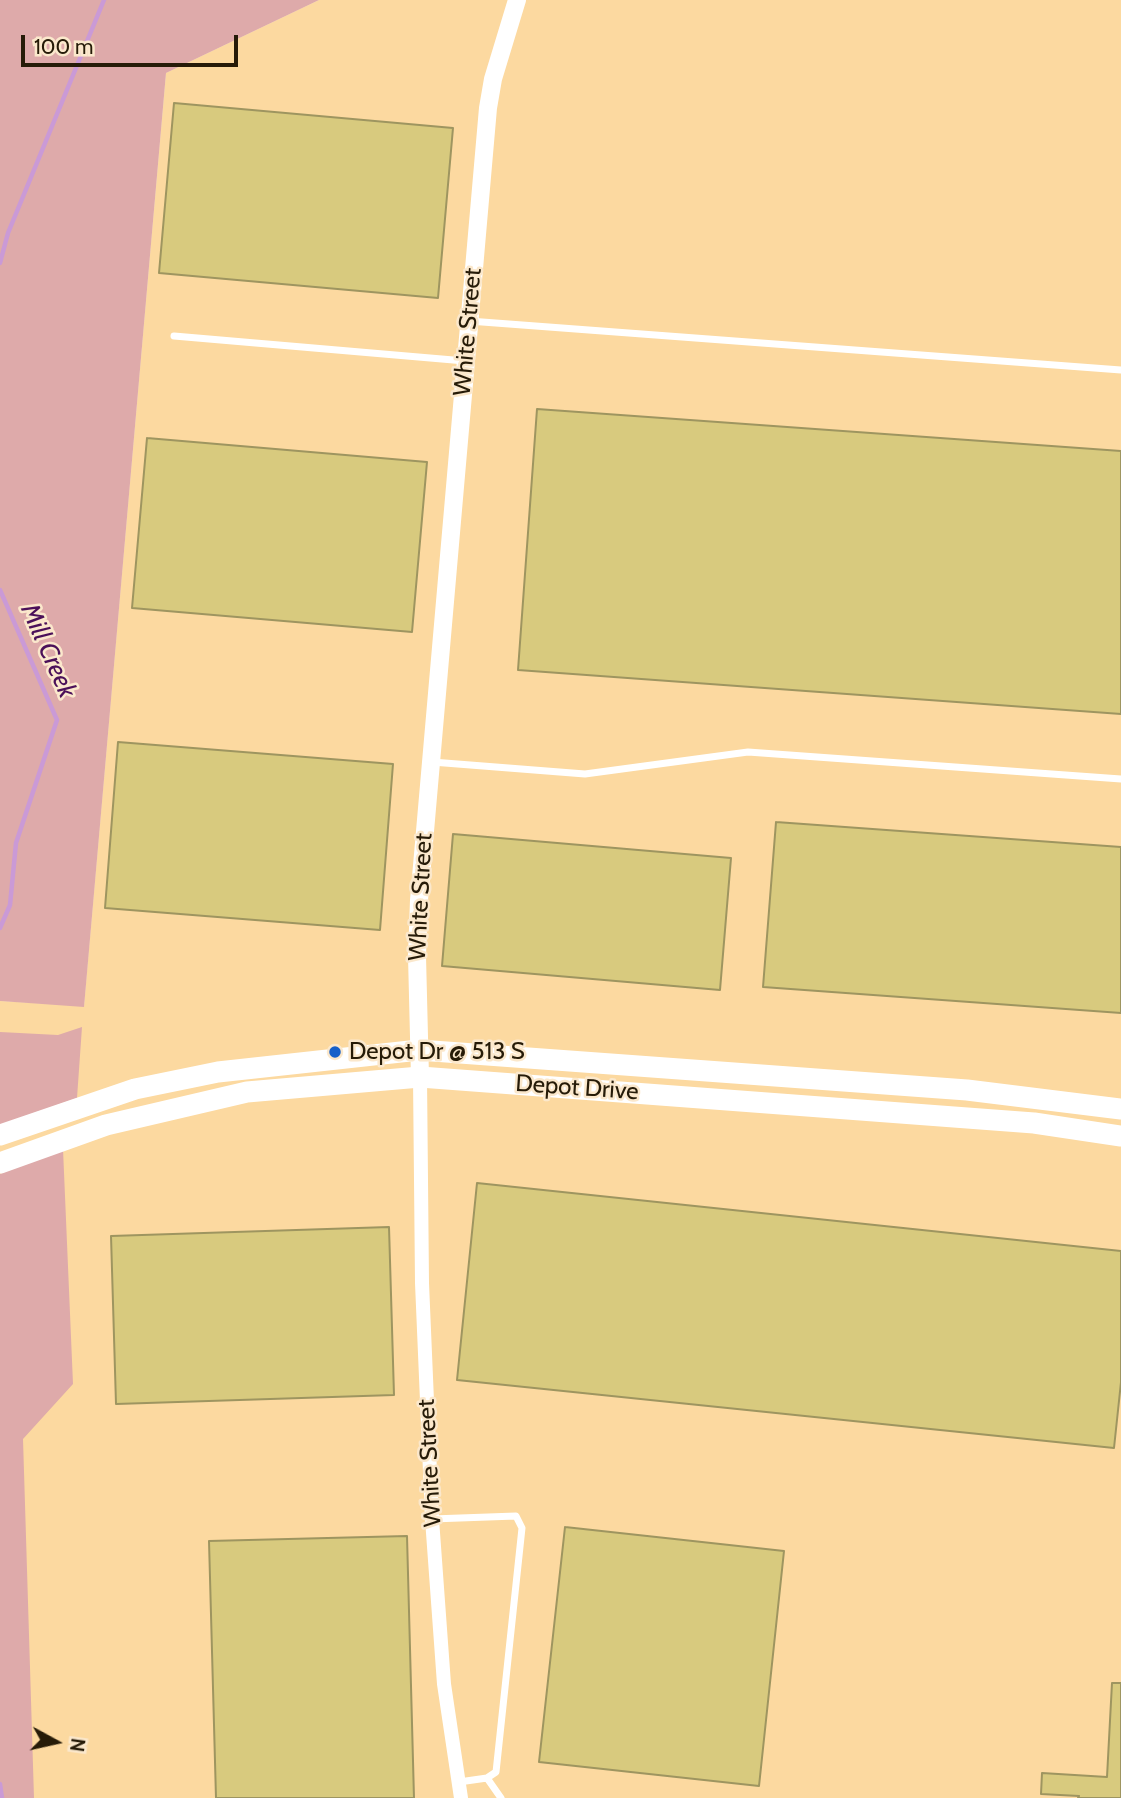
<!DOCTYPE html>
<style>
body{margin:0}
#map{position:relative;width:1121px;height:1798px;overflow:hidden;background:#fbe8cc;font-family:Cabin,sans-serif}
canvas{display:block}
.north{position:absolute;left:21px;top:1707px;width:70px;height:70px;-webkit-text-stroke:5px #fbe8cc;paint-order:stroke;rotate:98deg;font-size:19px;font-weight:700;line-height:28px;text-align:center;color:#261b08}
.north::after{content:'';display:block;margin:auto;width:24px;height:32px;background:#261b08;clip-path:polygon(50% 0,100% 100%,50% 72%,0 100%)}
.scale{position:absolute;left:21px;top:35px;width:217px;height:32px;box-sizing:border-box;border:4px solid #261b08;border-top:0;padding-left:9px;font-size:21px;line-height:24px;white-space:nowrap;color:#261b08;-webkit-text-stroke:5px #fbe8cc;paint-order:stroke}
</style>
<div id="map">
<canvas width="1121" height="1798"></canvas>
<div class="north">N</div>
<div class="scale">100 m</div>
</div>
<script>
const ctx = document.querySelector('canvas').getContext('2d');
ctx.lineJoin = 'round';
function fill(path, color) { ctx.fillStyle = color; ctx.fill(path, 'evenodd'); }
const shape = rows => new Path2D(rows.map(r => 'M' + r).join(''));
function trace(path, color, width, dash) { ctx.strokeStyle = color; ctx.lineWidth = width; ctx.lineCap = dash ? 'butt' : 'round'; ctx.setLineDash(dash || []); ctx.stroke(path); }
function label(font, color, halo, rows, align = 'center') {
  ctx.font = font + ' Cabin,sans-serif'; ctx.lineWidth = 5; ctx.setLineDash([]); ctx.textBaseline = 'middle'; ctx.strokeStyle = halo; ctx.fillStyle = color; for (const [text, x, y, turn = 0] of rows) {
    ctx.save(); ctx.translate(x, y); ctx.rotate((+turn || 0) * Math.PI / 180); ctx.textAlign = isNaN(turn) ? turn : align; if (halo) ctx.strokeText(text, 0, 0); ctx.fillText(text, 0, 0); ctx.restore();
  }
}
fill(shape([
 [319,0,1121,0,1121,1798,0,1798,0,1001,84,1006,166,73]
]), '#fcd9a0');
fill(shape([
 [0,0,319,0,166,73,84,1007,0,1001],
 [82,1027,77,1098,0,1125,0,1032,58,1035],
 [63,1149,73,1384,23,1439,34,1798,0,1798,0,1174]
]), '#deaaaa');
trace(shape([
 [0,263,8,233,104,0],
 [0,590,57,720,16,843,10,905,0,928],
 [0,1784,2,1798]
]), '#ca9ad6', 4.5);
const building = shape([
 [174,103,453,128,438,298,159,273,174,103],
 [537,409,1121,451,1121,714,518,670,537,409],
 [147,438,427,462,412,632,132,608,147,438],
 [118,742,393,764,380,930,105,908,118,742],
 [776,822,1121,847,1121,1013,763,987,776,822],
 [453,834,731,858,720,990,442,966,453,834],
 [477,1183,1121,1251,1121,1382,1114,1448,457,1380,477,1183],
 [389,1227,394,1395,116,1404,111,1236,389,1227],
 [565,1527,784,1551,759,1786,539,1762,565,1527],
 [407,1536,414,1798,216,1798,209,1541,407,1536],
 [1112,1683,1121,1683,1121,1798,1078,1798,1079,1796,1041,1794,1042,1773,1107,1777,1112,1683]
]);
fill(building, '#d8ca7e');
trace(building, '#9e9560', 2);
trace(shape([
 [469,321,1121,370],
 [174,336,465,361],
 [432,762,585,774,748,752,1121,779],
 [432,1519,516,1516,522,1528,496,1772,487,1778,459,1782],
 [487,1778,501,1798]
]), '#fff', 7);
trace(shape([
 [420,1077,422,1283,432,1519,444,1684,461,1798]
]), '#fff', 14);
trace(shape([
 [420,1077,417,956,419,900,488,108,493,79,517,0]
]), '#fff', 18);
trace(shape([
 [0,1135,135,1089,218,1072,419,1050,967,1090,1121,1109],
 [0,1163,106,1125,247,1092,420,1077,1034,1123,1121,1136]
]), '#fff', 21);
for (const [x, y, r, color] of [
 [335,1052,7,"#155fc9"]
]) { const dot = new Path2D(); dot.arc(x, y, r, 0, 2 * Math.PI); ctx.fillStyle = color; ctx.fill(dot); trace(dot, '#fbe8cc', 2.5); }
label('24px', '#261b08', '#fbe8cc', [
 ["White Street",468,332,-85],
 ["White Street",421,897,-87],
 ["Depot Drive",577,1088,4],
 ["White Street",430,1463,-93]
]);
label('24px', '#261b08', '#fbe8cc', [
 ["Depot Dr @ 513 S",349,1052]
], 'left');
label('italic 26px', '#4b1059', '#fbe8cc', [
 ["Mill Creek",48,651,66]
]);
</script>
